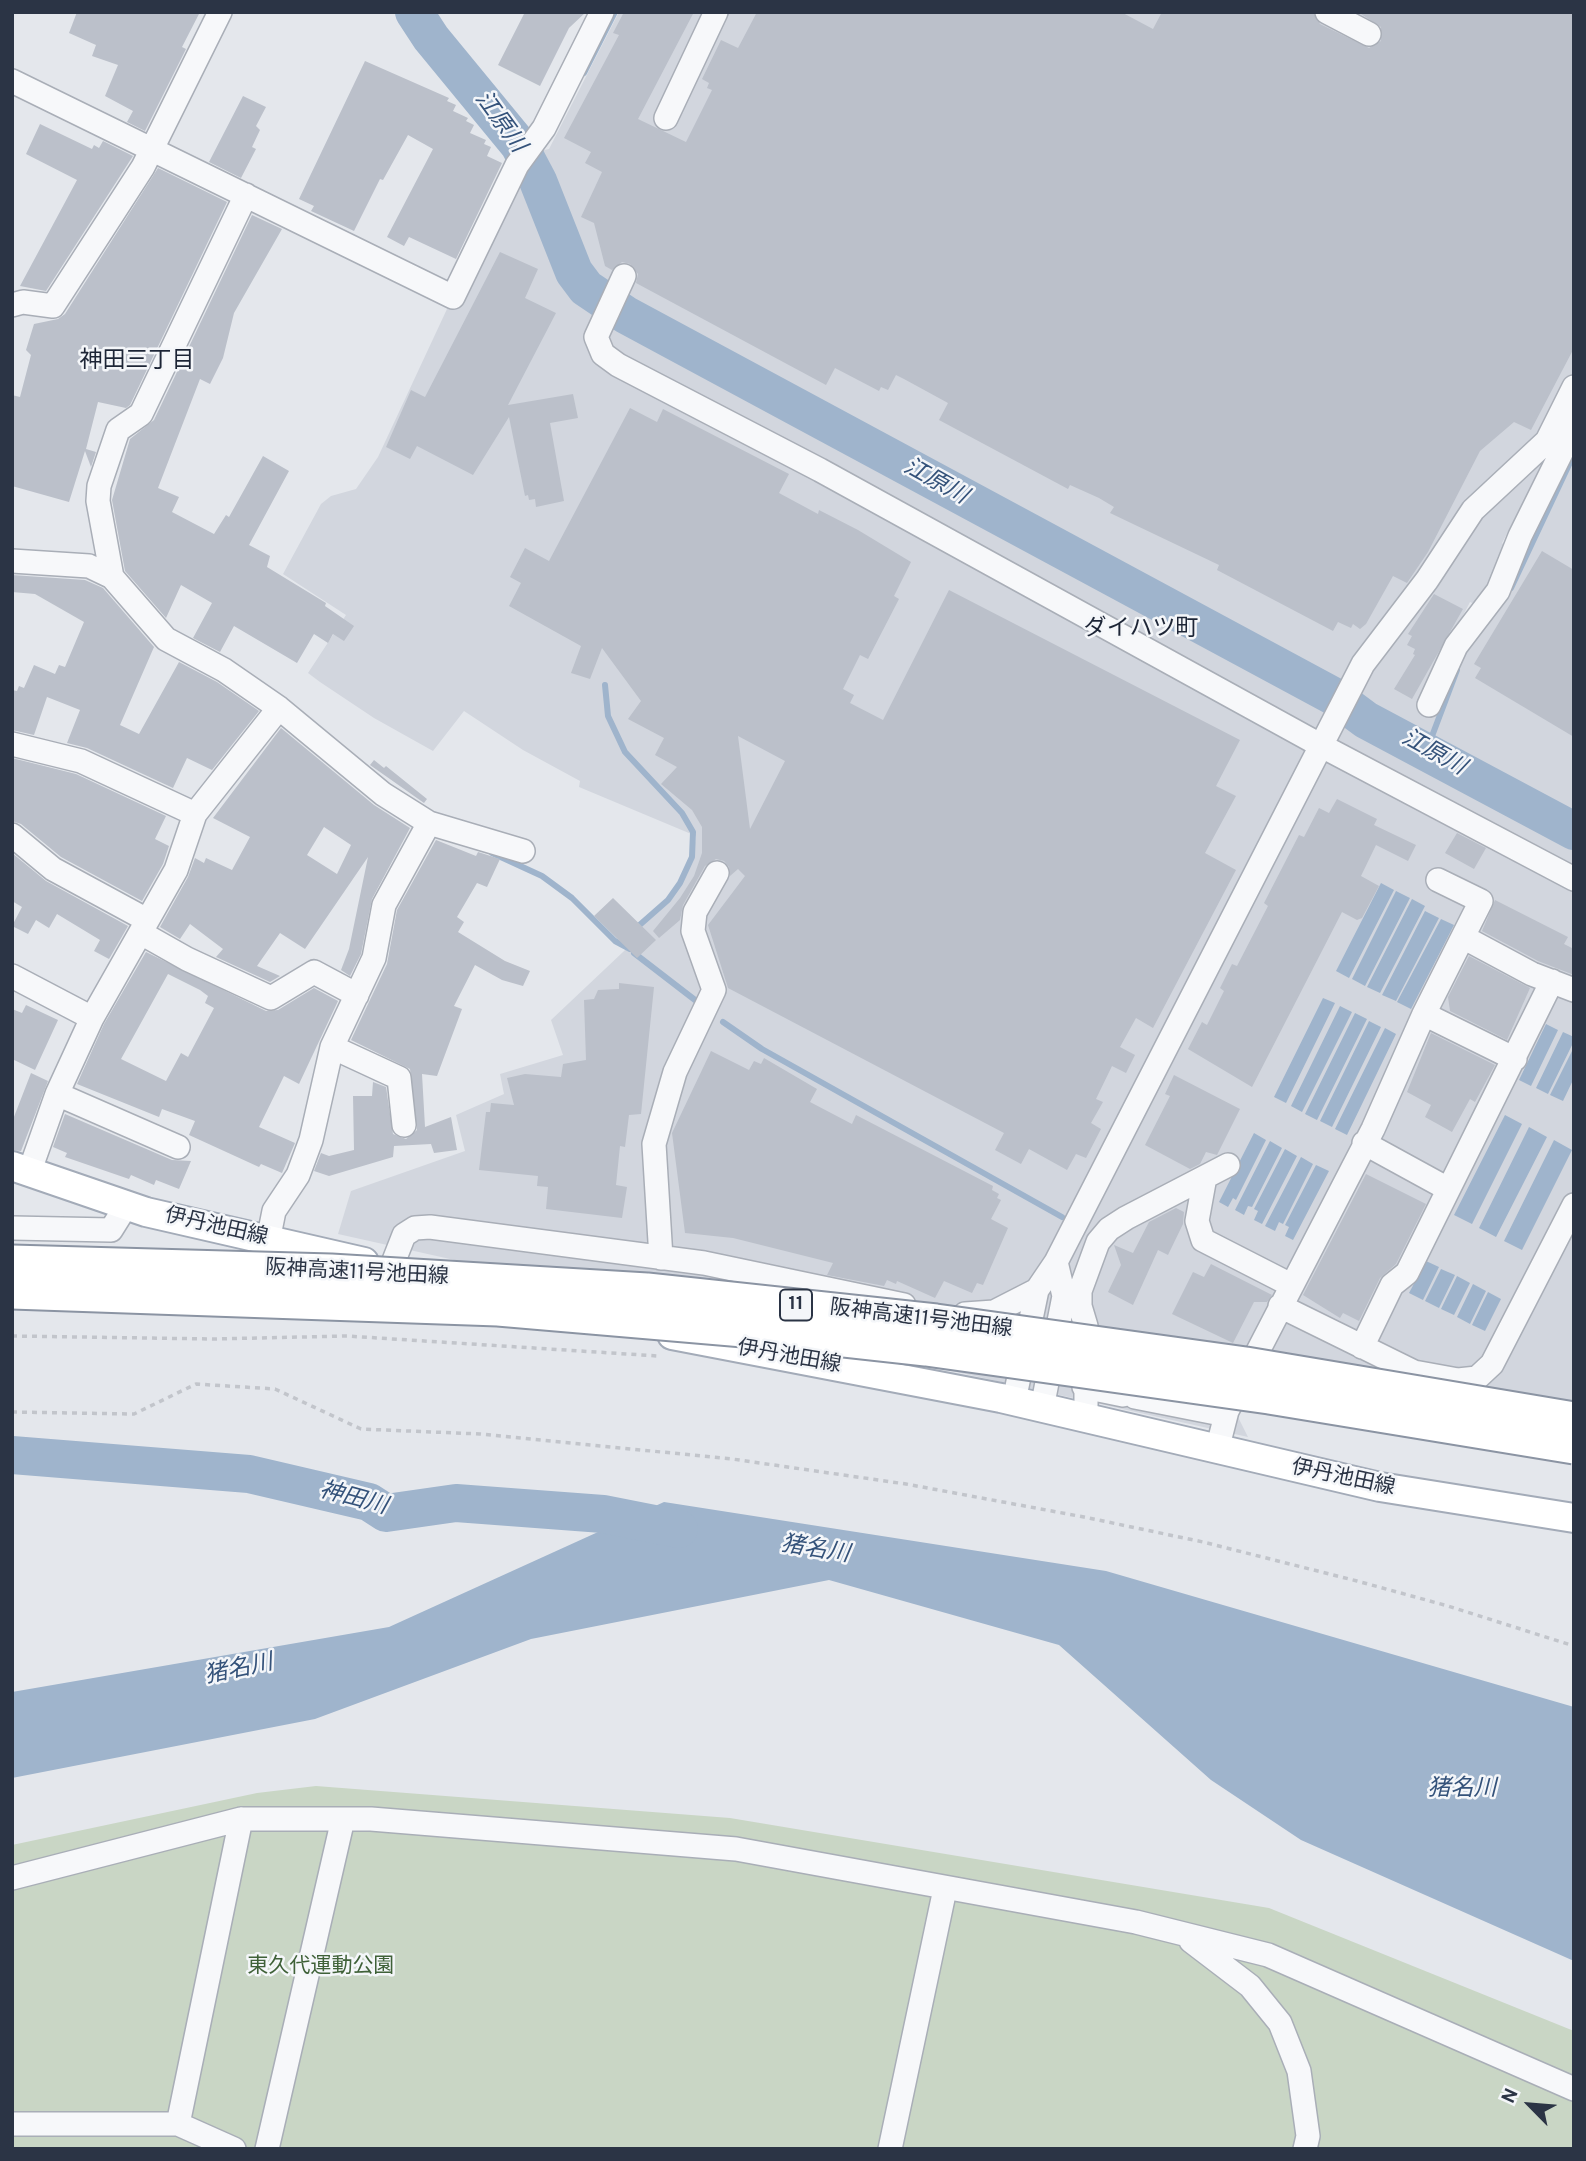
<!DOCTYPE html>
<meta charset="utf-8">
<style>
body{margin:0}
#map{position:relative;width:1586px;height:2161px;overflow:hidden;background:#e4e7ec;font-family:Overpass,sans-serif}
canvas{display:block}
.frame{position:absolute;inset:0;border:14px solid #2b3445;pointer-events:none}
.north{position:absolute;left:1495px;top:2070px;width:70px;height:70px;-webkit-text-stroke:5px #f4f6f9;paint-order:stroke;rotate:295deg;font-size:19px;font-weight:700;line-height:28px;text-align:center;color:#2b3445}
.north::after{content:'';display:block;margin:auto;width:24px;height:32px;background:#2b3445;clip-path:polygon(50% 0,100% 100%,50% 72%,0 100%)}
</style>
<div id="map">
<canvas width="1586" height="2161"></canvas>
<div class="frame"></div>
<div class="north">N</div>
</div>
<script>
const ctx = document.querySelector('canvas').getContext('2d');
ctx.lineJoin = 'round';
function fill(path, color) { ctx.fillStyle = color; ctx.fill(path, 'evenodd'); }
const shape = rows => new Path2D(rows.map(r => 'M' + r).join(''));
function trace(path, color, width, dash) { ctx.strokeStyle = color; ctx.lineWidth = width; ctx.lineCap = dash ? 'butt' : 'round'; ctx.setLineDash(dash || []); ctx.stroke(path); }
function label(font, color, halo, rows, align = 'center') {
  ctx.font = font + ' Overpass,"Noto Sans JP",sans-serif'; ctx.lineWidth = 5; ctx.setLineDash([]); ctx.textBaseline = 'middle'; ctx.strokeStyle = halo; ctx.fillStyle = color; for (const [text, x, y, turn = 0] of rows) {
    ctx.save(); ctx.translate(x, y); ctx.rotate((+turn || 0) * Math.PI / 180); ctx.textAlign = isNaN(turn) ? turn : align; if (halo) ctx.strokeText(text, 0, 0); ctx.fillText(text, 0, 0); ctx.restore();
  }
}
fill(shape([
 [619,12,1574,12,1574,405,1502,543,1506,546,1479,606,1470,602,1417,705,1428,711,1438,711,1462,652,1505,595,1574,446,1574,1403,1269,1354,1237,1415,1248,1437,338,1234,351,1191,465,1151,456,1115,504,1094,500,1074,563,1055,551,1020,623,952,632,943,639,927,670,901,693,858,696,836,579,787,580,781,523,750,464,711,433,751,374,718,320,682,308,673,346,615,283,574,321,504,331,496,356,489,378,457,447,309,464,303,517,192,522,174,536,152,549,149]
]), '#d2d6de');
fill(shape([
 [316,1786,730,1818,1269,1908,1574,2031,1574,2149,12,2149,12,1845,257,1793]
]), '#c9d6c5');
fill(shape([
 [1381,883,1394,890,1349,978,1336,971],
 [1396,891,1410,898,1365,986,1352,979],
 [1412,899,1425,906,1380,993,1367,987],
 [1425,911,1439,918,1396,1001,1382,995],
 [1441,919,1454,925,1411,1009,1397,1002],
 [1323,998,1335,1003,1286,1103,1274,1097],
 [1340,1006,1352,1012,1302,1112,1291,1106],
 [1355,1013,1367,1019,1317,1120,1305,1114],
 [1369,1021,1381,1027,1332,1127,1320,1121],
 [1546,1024,1558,1030,1531,1086,1519,1080],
 [1385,1028,1396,1034,1347,1135,1335,1129],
 [1563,1032,1574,1037,1574,1041,1548,1094,1536,1088],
 [1574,1047,1574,1078,1563,1101,1550,1095],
 [1505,1115,1522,1124,1472,1224,1454,1215],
 [1529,1127,1547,1137,1496,1237,1479,1228],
 [1254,1133,1266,1140,1236,1200,1233,1198,1228,1207,1219,1202],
 [1554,1140,1572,1150,1522,1250,1504,1241],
 [1270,1141,1282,1148,1252,1207,1248,1206,1244,1215,1235,1210],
 [1285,1149,1297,1156,1262,1224,1254,1220,1258,1211,1254,1209],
 [1301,1157,1313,1164,1283,1224,1279,1222,1275,1231,1265,1226],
 [1316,1165,1329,1171,1293,1240,1285,1236,1289,1227,1285,1225],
 [1426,1261,1439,1267,1423,1300,1409,1293],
 [1441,1269,1455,1275,1439,1308,1425,1301],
 [1457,1276,1470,1283,1454,1315,1441,1309],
 [1473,1284,1486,1291,1470,1324,1457,1317],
 [1488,1292,1501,1299,1485,1331,1472,1325],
 [664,1502,1106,1571,1574,1707,1574,1961,1301,1840,1211,1780,1059,1645,829,1580,531,1639,315,1719,12,1778,12,1692,389,1627]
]), '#9fb4cc');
trace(shape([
 [584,73,615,12],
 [534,172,540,160],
 [1511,588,1574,454],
 [605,685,608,716,625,752,682,813,693,832,692,857,680,883,668,900,635,929],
 [1426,752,1457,670],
 [492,853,542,876,572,898,615,941,630,949],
 [634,953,695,1000],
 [723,1022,762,1049,1062,1217]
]), '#9fb4cc', 6);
trace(shape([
 [414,12,431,38,519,145,538,181,574,272,586,288,626,315,1335,697,1366,720,1574,831],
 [12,1455,249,1474,369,1502,386,1513,456,1503,603,1514,679,1529]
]), '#9fb4cc', 38);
fill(shape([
 [77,12,200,12,182,47,186,49,145,131,127,122,133,111,105,96,118,65,92,56,96,45,69,33],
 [525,12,586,12,569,28,540,86,498,65],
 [624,12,694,12,638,119,686,142,712,90,707,88,709,83,702,79,721,40,738,48,757,12,1121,12,1153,29,1162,12,1313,12,1320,24,1369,48,1381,41,1381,27,1358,12,1574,12,1574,348,1531,430,1514,422,1480,451,1428,552,1407,583,1393,576,1366,624,1360,629,1353,624,1351,628,1338,622,1333,631,1217,570,1219,565,1110,513,1114,507,1099,498,1070,485,1068,489,939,420,948,403,904,379,896,375,888,390,881,387,879,391,835,368,826,385,636,283,638,274,630,264,622,262,612,270,605,266,594,223,581,217,602,172,585,163,591,152,564,138,619,35,613,33],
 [365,61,449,98,447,101,456,105,453,111,468,118,466,121,474,125,470,133,486,140,484,144,491,147,487,156,502,163,456,259,409,237,404,246,387,237,433,149,408,135,383,180,380,179,354,231,311,211,314,206,299,199],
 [243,96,266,107,256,126,260,130,252,147,256,149,241,178,209,162],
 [40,124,92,149,94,145,99,148,103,141,133,156,46,291,20,286,77,180,26,154],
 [158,168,227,202,130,405,126,408,98,402,86,449,96,452,91,467,85,451,69,502,12,486,12,395,20,397,31,355,26,350,34,324,58,319,65,314],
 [252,215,282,229,234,313,223,358,210,384,200,379,158,488,179,497,172,512,214,534,226,515,229,517,263,456,289,471,249,545,270,556,267,567,326,603,325,606,354,626,344,641,333,634,328,643,314,634,297,663,234,626,220,652,193,638,212,603,181,585,166,618,125,571,112,500,130,439,154,420],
 [500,252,538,269,525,298,556,313,508,405,573,394,578,418,550,423,564,501,536,507,535,499,529,500,528,495,525,496,509,417,473,475,417,446,410,459,386,447,411,390,425,397],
 [630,408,657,422,663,409,789,474,779,493,818,514,819,510,858,530,911,562,894,596,899,599,868,659,860,655,843,689,854,695,850,703,883,720,949,590,1240,740,1216,786,1236,796,1205,853,1236,870,1153,1028,1136,1018,1120,1047,1135,1055,1126,1073,1112,1066,1096,1099,1103,1102,1091,1123,1101,1129,1086,1158,1076,1154,1067,1170,1029,1149,1021,1164,995,1150,1004,1133,728,988,708,925,745,876,738,869,730,876,729,867,724,861,716,859,705,866,683,905,680,920,659,938,653,931,680,898,694,876,702,853,702,827,692,810,661,784,677,767,655,755,664,738,628,719,641,701,602,648,590,679,571,673,581,646,509,606,521,583,510,577,525,548,549,561],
 [738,736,785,761,750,829],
 [1542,551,1574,570,1574,737,1475,678,1481,668,1474,664],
 [12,575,85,580,103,588,154,647,120,725,139,734,179,662,217,682,259,711,212,770,187,758,173,788,87,748,67,743,80,710,47,697,34,735,12,730,12,690,17,691,19,686,24,688,34,665,55,674,59,665,65,667,84,622,35,594,12,592],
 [1434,594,1463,609,1412,699,1394,689,1415,655,1413,654,1415,649,1407,645,1412,636,1408,634],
 [281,728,374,805,410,828,372,899,361,954,350,976,341,970,349,949,368,857,305,949,280,933,257,966,280,976,270,982,216,957,223,949,190,924,180,939,160,927,188,877,195,858,204,863,206,858,232,870,250,837,213,818],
 [324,827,351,845,337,874,307,855],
 [12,758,76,774,166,816,155,839,169,846,163,864,142,901,61,857,21,824,12,821],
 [374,760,384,768,386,766,427,799,424,803,370,765],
 [1337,799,1377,819,1374,825,1416,845,1408,861,1376,845,1361,876,1379,886,1362,918,1357,920,1342,912,1252,1087,1188,1049,1202,1022,1207,1025,1224,991,1220,988,1232,964,1237,966,1268,906,1264,903,1299,835,1304,837,1319,808,1329,813],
 [1457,833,1486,848,1474,869,1445,853],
 [436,840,476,856,478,852,500,859,487,887,477,883,457,917,464,922,458,932,505,961,530,971,523,986,502,980,475,965,454,1006,462,1009,437,1076,422,1074,425,1127,451,1117,457,1150,434,1153,431,1144,394,1146,393,1157,329,1176,314,1171,321,1153,329,1156,354,1150,353,1096,372,1096,373,1082,386,1087,393,1134,406,1139,417,1130,410,1069,351,1040,387,964,397,910],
 [12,853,46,881,128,926,109,959,94,951,100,940,57,914,49,928,36,920,28,934,12,926,22,907,12,901],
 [613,898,656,940,637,958,594,916],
 [1495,900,1568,937,1564,944,1574,949,1574,975,1538,961,1482,931],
 [146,952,266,1011,278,1010,314,988,338,1001,299,1084,284,1076,259,1127,295,1143,282,1173,261,1164,259,1167,189,1135,195,1121,162,1109,159,1117,77,1084,104,1024],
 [168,974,200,990,208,996,205,1003,214,1008,188,1057,181,1053,166,1081,121,1059],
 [1469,956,1530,988,1507,1040,1450,1011,1448,997],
 [619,983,654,987,641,1114,629,1115,625,1147,620,1146,616,1185,627,1187,622,1218,546,1209,548,1187,537,1186,538,1176,479,1170,486,1112,490,1112,491,1103,514,1105,507,1078,525,1074,561,1077,563,1064,586,1060,584,1000,594,999,598,990,619,989],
 [26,1005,58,1020,35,1070,12,1059,12,1009,22,1013],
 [1431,1033,1495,1065,1475,1102,1470,1099,1452,1132,1425,1117,1431,1105,1407,1092],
 [711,1051,749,1070,754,1061,761,1064,764,1058,817,1089,810,1102,852,1124,856,1115,993,1186,992,1190,999,1194,997,1198,1001,1200,991,1219,1008,1228,983,1285,977,1283,972,1293,944,1281,935,1298,897,1281,896,1284,887,1280,884,1286,827,1275,833,1263,733,1238,685,1233,672,1133],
 [31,1073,48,1081,21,1151,12,1150,12,1122],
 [1174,1075,1240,1109,1217,1155,1206,1152,1200,1164,1190,1169,1145,1145,1170,1096,1165,1094],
 [65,1114,172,1160,191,1161,179,1189,156,1180,154,1185,131,1175,129,1179,65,1157,67,1153,53,1147],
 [1366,1174,1426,1204,1396,1264,1380,1278,1359,1321,1343,1313,1340,1318,1303,1295],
 [1176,1208,1184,1212,1183,1224,1168,1255,1158,1250,1133,1305,1108,1292,1121,1265,1114,1245,1133,1253,1149,1222],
 [1211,1264,1272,1295,1267,1302,1254,1302,1233,1343,1172,1314,1193,1272,1204,1277]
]), '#bbc0ca');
const minor = shape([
 [1327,12,1369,34],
 [12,81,453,297,517,165,544,128,602,12],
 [666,118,716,12],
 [624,276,596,337,603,354,618,365,820,470,1320,745,1574,879],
 [12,305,23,302,53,306,143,167,220,12],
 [12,561,89,566,112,577,166,639,224,670,279,708,383,794,429,823,523,851],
 [112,577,98,501,99,486,118,430,141,414,246,195],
 [1429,705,1456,646,1498,591,1520,536,1574,427],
 [12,744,81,761,195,814],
 [12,835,53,869,147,920],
 [141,933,187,959,271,998,314,972,357,995],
 [1463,937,1532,974,1574,990],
 [12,976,92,1018],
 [1424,1014,1515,1059],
 [332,1047,399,1078,404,1125],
 [57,1094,178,1147],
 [1364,1143,1448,1189],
 [29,1173,57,1094,92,1018,176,870,195,814,279,708],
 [1205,1177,1197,1221,1203,1240,1291,1285],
 [12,1228,111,1230,126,1206],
 [268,1241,274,1211,298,1175,311,1140,332,1047,374,958,384,905,429,823],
 [661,1258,654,1144,675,1072,714,990,693,931,695,912,717,873],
 [384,1286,404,1235,415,1228,430,1227,704,1263,904,1305],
 [1280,1306,1414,1372,1458,1380,1477,1378,1492,1364,1574,1205],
 [965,1314,994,1312,1037,1290],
 [1362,1347,1392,1285,1407,1273,1552,981],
 [1084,1387,1123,1395],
 [1135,1397,1226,1415],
 [1014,1401,1037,1290,1056,1262,1363,664,1427,580,1473,510,1547,441,1574,387],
 [1042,1408,1064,1296,1056,1262],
 [1086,1418,1086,1326,1080,1306,1080,1291,1098,1242,1109,1229,1126,1218,1228,1165],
 [1217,1450,1227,1411,1373,1129,1424,1014,1481,901,1438,880],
 [12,1878,241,1819,371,1819,736,1849,1136,1922,1268,1955,1574,2089],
 [1191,1941,1250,1986,1280,2023,1299,2071,1308,2136,1305,2149],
 [12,2124,178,2124,234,2149],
 [178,2124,241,1819],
 [267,2149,343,1819],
 [890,2149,945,1889]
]);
const major = shape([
 [12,1166,146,1212,364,1262],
 [672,1335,1001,1398,1380,1487,1574,1518]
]);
trace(minor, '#a9aeb7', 26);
trace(major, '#a3abb8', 32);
trace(shape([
 [12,1336,213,1339,347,1336,658,1356],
 [12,1412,134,1414,196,1384,275,1389,361,1429,480,1434,732,1459,906,1484,1084,1517,1203,1542,1357,1581,1448,1606,1574,1646]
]), '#c2c5cb', 3.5, [5, 5]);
trace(minor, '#f7f8fa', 23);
trace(major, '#fff', 28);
const highwayBridge = shape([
 [12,1262,331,1271,647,1290,936,1321,1246,1364,1574,1419],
 [12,1292,498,1309,790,1334,926,1349,1269,1397,1574,1447]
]);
trace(highwayBridge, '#8b94a3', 37, []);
trace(highwayBridge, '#fff', 33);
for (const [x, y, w] of [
 [796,1305,32]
]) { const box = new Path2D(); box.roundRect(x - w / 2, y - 15.5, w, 31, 5); ctx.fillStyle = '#f4f6f9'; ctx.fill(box); trace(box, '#2b3445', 2); }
label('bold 19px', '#2b3445', null, [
 ["11",796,1305]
]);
label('21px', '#2b3445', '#f4f6f9', [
 ["伊丹池田線",216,1228,13],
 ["阪神高速11号池田線",357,1274,3],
 ["阪神高速11号池田線",921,1320,7],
 ["伊丹池田線",789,1358,10],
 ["伊丹池田線",1343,1479,12]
]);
label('21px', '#3f6138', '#f4f6f9', [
 ["東久代運動公園",321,1968]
]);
label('italic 23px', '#34527a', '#f4f6f9', [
 ["江原川",499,123,54],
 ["江原川",935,483,29],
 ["江原川",1433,754,29],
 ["神田川",353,1500,15],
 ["猪名川",815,1551,9],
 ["猪名川",239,1671,-12],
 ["猪名川",1462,1790]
]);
label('23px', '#1d2536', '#f4f6f9', [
 ["神田三丁目",137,362],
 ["ダイハツ町",1141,630]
]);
</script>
